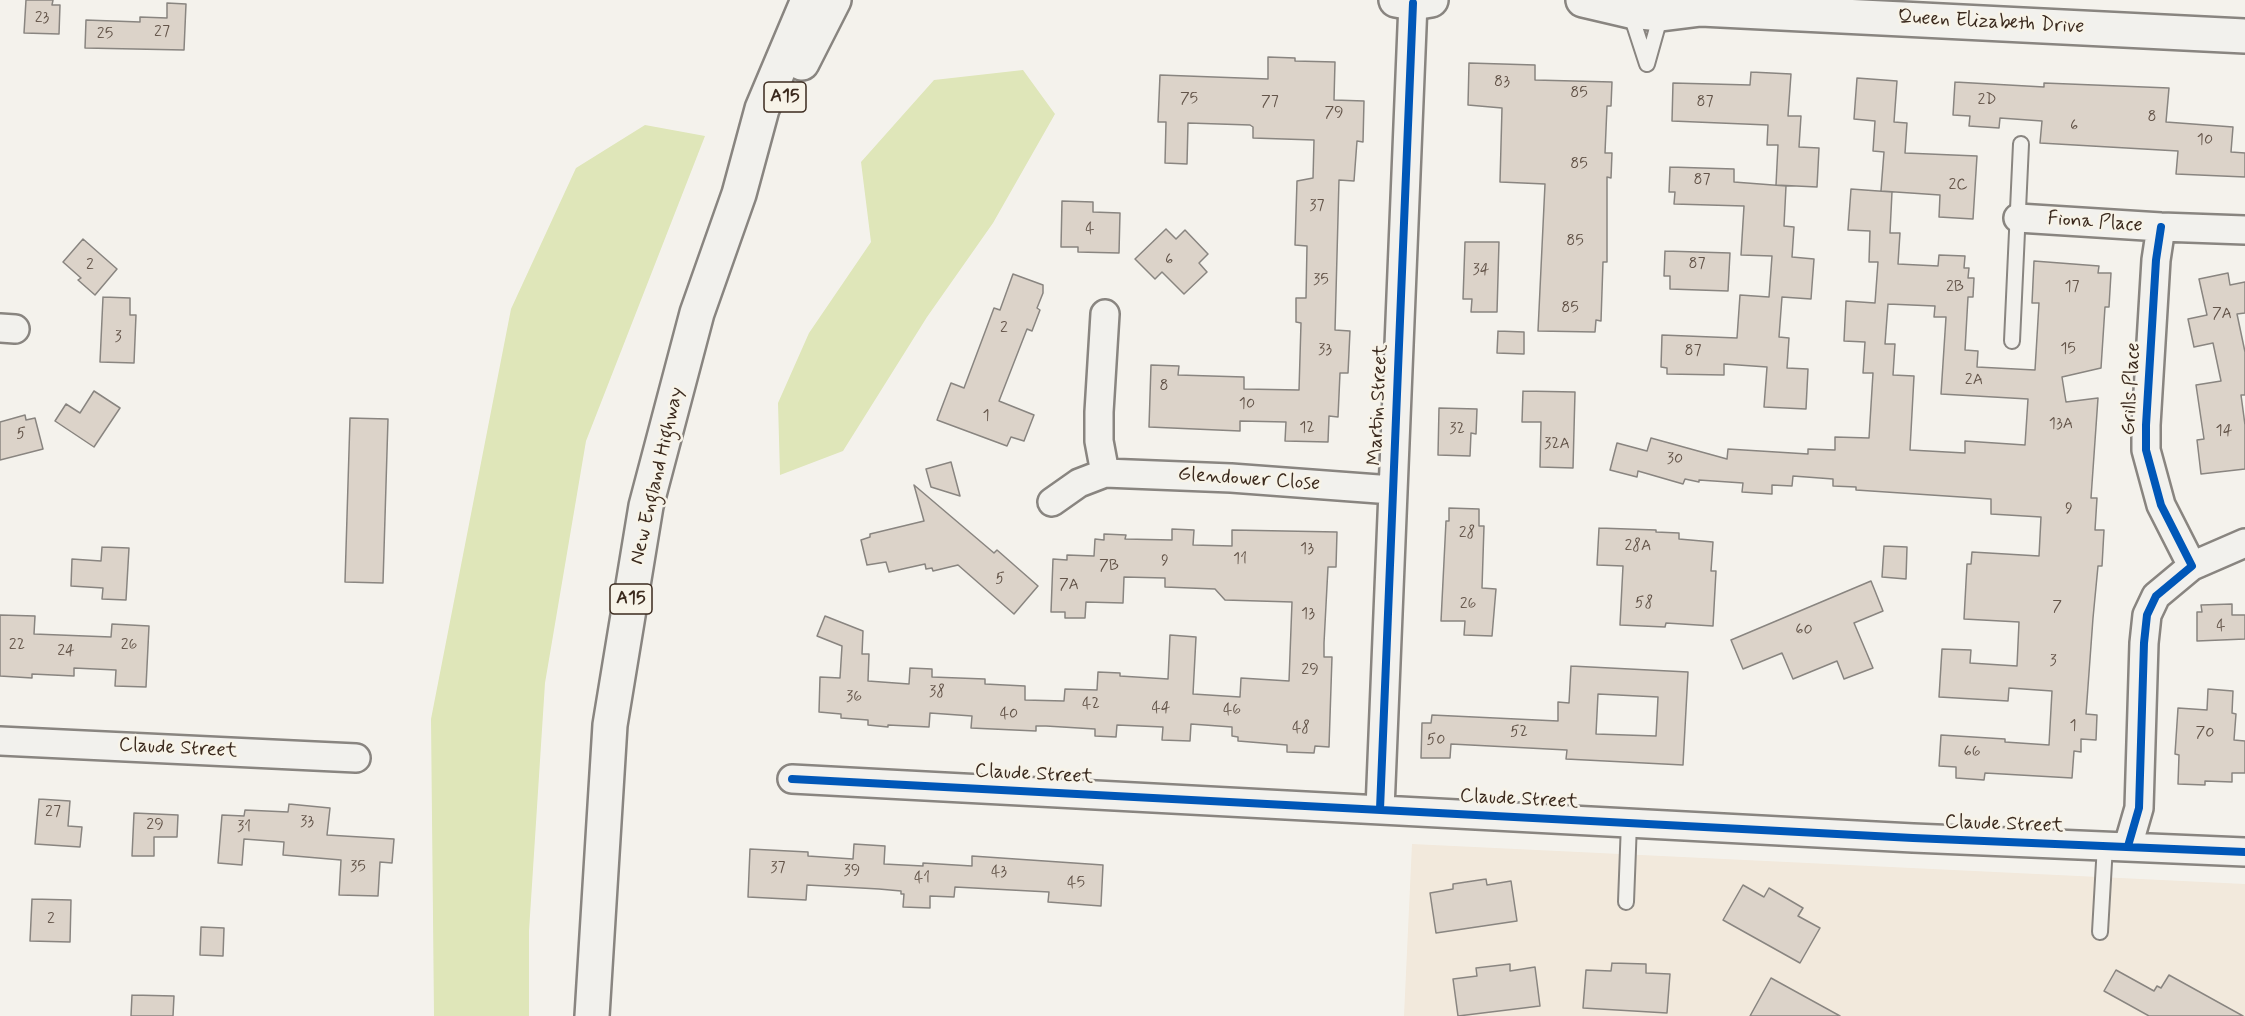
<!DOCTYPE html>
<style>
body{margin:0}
canvas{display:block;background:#f4f2ec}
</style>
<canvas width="2245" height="1016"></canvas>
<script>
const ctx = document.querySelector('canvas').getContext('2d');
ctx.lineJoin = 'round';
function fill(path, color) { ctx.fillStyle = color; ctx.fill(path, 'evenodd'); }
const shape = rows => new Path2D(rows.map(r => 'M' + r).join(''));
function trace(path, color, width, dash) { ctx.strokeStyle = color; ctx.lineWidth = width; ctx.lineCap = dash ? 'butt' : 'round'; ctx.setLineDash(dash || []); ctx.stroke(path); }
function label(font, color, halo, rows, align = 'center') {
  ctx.font = font + ' Mynerve,sans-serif'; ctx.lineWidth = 5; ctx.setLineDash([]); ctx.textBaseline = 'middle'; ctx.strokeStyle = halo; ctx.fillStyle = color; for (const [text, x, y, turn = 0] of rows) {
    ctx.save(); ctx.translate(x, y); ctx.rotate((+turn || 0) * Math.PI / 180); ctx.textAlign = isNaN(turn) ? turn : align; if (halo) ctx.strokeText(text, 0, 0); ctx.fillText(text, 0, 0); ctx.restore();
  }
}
fill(shape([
 [1412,844,2245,884,2245,1016,1404,1016]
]), '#f2e9dc');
fill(shape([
 [1023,70,1055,114,993,223,927,317,843,451,780,475,778,403,809,333,871,242,861,162,934,80],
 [645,125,705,136,586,441,545,683,529,931,529,1016,434,1016,431,719,511,309,576,168]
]), '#dfe6b9');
const building = shape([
 [26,0,53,0,52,5,60,5,59,34,24,33,26,0],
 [167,3,186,4,184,50,85,48,86,20,140,22,140,17,167,18,167,3],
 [1268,57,1295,58,1295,61,1335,62,1334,100,1364,101,1363,142,1357,141,1354,181,1339,180,1335,330,1350,331,1348,373,1340,373,1338,417,1329,416,1328,442,1285,441,1286,422,1240,421,1240,431,1149,427,1151,365,1179,366,1178,375,1244,377,1244,389,1299,390,1301,323,1296,322,1296,298,1306,298,1307,246,1295,245,1297,181,1313,178,1314,140,1253,138,1253,127,1250,125,1188,123,1187,164,1165,163,1166,122,1158,122,1160,75,1268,79,1268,57],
 [1469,63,1535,65,1535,80,1612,82,1611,106,1607,106,1605,153,1612,153,1611,178,1607,177,1607,262,1603,262,1601,321,1596,320,1595,332,1538,331,1545,184,1500,182,1502,108,1468,105,1469,63],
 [1751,72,1791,74,1788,116,1801,116,1799,147,1819,148,1817,187,1776,185,1778,145,1767,145,1768,125,1672,121,1673,83,1750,85,1751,72],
 [1857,78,1897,81,1894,122,1907,123,1905,153,1977,156,1973,219,1939,217,1940,195,1881,191,1884,152,1873,151,1875,121,1854,119,1857,78],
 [1955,82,2044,87,2044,83,2169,88,2166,122,2233,127,2231,152,2245,153,2245,177,2176,174,2178,151,2040,143,2042,121,2000,118,1999,128,1969,126,1970,116,1953,115,1955,82],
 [1670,167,1734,169,1734,182,1786,186,1784,226,1794,227,1792,257,1814,259,1811,299,1782,297,1779,337,1789,338,1787,368,1808,369,1806,409,1764,407,1767,367,1724,364,1724,375,1667,374,1667,368,1661,367,1662,335,1737,338,1740,295,1769,297,1772,256,1741,255,1744,206,1674,204,1675,192,1669,192,1670,167],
 [1851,189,1892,192,1890,233,1900,233,1898,264,1938,266,1939,255,1965,256,1964,268,1969,268,1968,278,1974,278,1973,297,1968,297,1965,350,1978,351,1977,367,2035,370,2039,303,2032,303,2034,261,2099,266,2098,273,2111,273,2109,307,2105,307,2101,368,2062,377,2066,402,2098,398,2091,498,2097,498,2095,530,2104,530,2102,566,2098,566,2093,618,2086,714,2097,715,2096,740,2081,739,2081,752,2074,751,2072,778,1985,773,1984,780,1956,778,1956,767,1939,766,1941,735,2005,739,2005,742,2049,745,2052,691,2009,688,2008,701,1939,697,1942,649,1971,650,1970,663,2017,666,2019,622,1964,619,1967,564,1971,564,1972,552,2039,556,2041,517,1991,514,1991,499,1856,490,1856,487,1833,486,1833,479,1793,476,1792,486,1772,485,1772,494,1742,492,1743,483,1699,480,1699,482,1685,479,1683,484,1638,471,1637,477,1610,470,1617,443,1647,451,1651,438,1727,459,1728,449,1808,454,1808,449,1835,450,1835,437,1869,438,1873,373,1863,373,1865,342,1844,341,1846,301,1875,303,1878,262,1869,262,1870,231,1848,230,1851,189],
 [1888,304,1935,306,1934,317,1946,317,1941,394,2028,399,2025,445,1965,441,1965,453,1910,450,1914,376,1893,375,1895,344,1885,344,1888,304],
 [1062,201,1093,202,1093,212,1120,213,1119,253,1078,252,1078,247,1061,247,1062,201],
 [1166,229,1176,239,1185,230,1208,254,1199,263,1207,272,1184,294,1162,272,1155,279,1135,259,1166,229],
 [83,239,117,269,95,295,78,280,81,278,63,262,83,239],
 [1465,242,1499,242,1497,312,1471,312,1472,299,1463,299,1465,242],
 [1665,251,1730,253,1728,291,1670,289,1670,276,1664,276,1665,251],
 [2228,273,2230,285,2245,282,2245,313,2237,314,2245,352,2245,395,2241,395,2245,425,2245,469,2201,474,2197,440,2204,439,2196,385,2221,381,2213,343,2194,347,2188,319,2207,315,2199,279,2228,273],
 [1013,274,1043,285,1043,293,1037,308,1040,310,1032,331,1027,329,999,401,1034,415,1024,441,1011,437,1007,446,937,420,951,383,964,388,994,308,1000,310,1013,274],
 [103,297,130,298,130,315,136,315,134,363,100,362,103,297],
 [1498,331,1524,332,1524,354,1497,353,1498,331],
 [94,391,120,408,94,447,55,421,66,404,80,413,94,391],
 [1523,391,1575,392,1573,468,1540,467,1541,422,1522,422,1523,391],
 [1439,408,1477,409,1476,434,1471,433,1470,456,1438,455,1439,408],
 [25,415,26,420,35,418,43,449,0,460,0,422,25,415],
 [350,418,388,419,383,583,345,582,350,418],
 [951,462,960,496,931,487,926,469,951,462],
 [914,485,994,553,997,550,1038,586,1014,614,958,565,933,571,932,568,926,569,925,564,889,572,886,562,867,565,861,540,870,537,870,534,924,521,914,485],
 [1449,508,1479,509,1479,526,1484,526,1482,588,1496,589,1492,636,1464,635,1465,621,1441,621,1446,521,1449,521,1449,508],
 [1599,528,1656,530,1656,532,1679,533,1679,539,1713,542,1711,571,1716,571,1713,626,1666,623,1665,627,1620,625,1623,566,1597,565,1599,528],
 [1172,529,1194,530,1193,545,1232,546,1232,530,1337,532,1336,567,1328,567,1324,643,1324,657,1332,657,1329,747,1315,746,1314,753,1287,752,1287,745,1238,741,1238,737,1232,736,1232,727,1191,724,1190,741,1162,740,1163,727,1117,725,1116,737,1095,736,1095,729,1046,726,1036,726,1036,731,971,728,972,716,930,713,929,727,888,725,888,727,868,725,868,720,841,718,841,714,819,712,820,677,840,678,842,646,817,636,825,616,863,631,862,654,869,654,868,681,909,684,910,668,932,669,932,677,985,679,985,684,1025,686,1025,700,1064,701,1065,689,1097,690,1098,672,1120,673,1120,676,1168,679,1170,635,1196,637,1193,694,1240,697,1241,678,1289,681,1292,602,1225,600,1215,589,1165,587,1165,578,1124,577,1123,603,1086,602,1085,618,1065,618,1065,612,1051,612,1053,559,1067,560,1067,555,1094,556,1095,539,1104,540,1104,534,1126,535,1125,539,1172,540,1172,529],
 [1884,546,1907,547,1906,579,1882,577,1884,546],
 [102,547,129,548,126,600,102,599,103,588,71,586,72,559,101,561,102,547],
 [1871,581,1883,611,1854,623,1873,668,1844,679,1837,661,1793,679,1782,653,1743,669,1731,640,1871,581],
 [2232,604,2232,615,2245,615,2245,639,2197,641,2197,612,2202,612,2201,605,2232,604],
 [0,615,35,616,34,634,111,637,112,624,149,626,146,687,115,686,116,670,74,668,74,676,32,674,32,678,0,676,0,615],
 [1571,666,1688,672,1683,765,1566,759,1567,750,1451,744,1450,758,1421,758,1422,723,1431,723,1432,715,1558,721,1558,702,1569,703,1571,666],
 [1598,694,1658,697,1656,736,1596,734,1598,694],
 [2208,689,2233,691,2232,713,2236,714,2234,740,2245,741,2245,773,2232,773,2232,782,2205,781,2205,785,2178,784,2179,755,2175,754,2178,708,2207,710,2208,689],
 [39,799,70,801,68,826,82,827,80,847,35,844,39,799],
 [289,804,330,808,327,835,394,839,392,863,380,862,378,896,339,895,341,860,283,855,284,842,244,839,242,865,218,863,222,815,244,816,245,810,288,812,289,804],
 [134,813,178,815,177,837,154,837,154,856,132,856,134,813],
 [854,844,885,846,884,864,923,866,923,863,972,866,972,856,1103,865,1101,906,1048,902,1049,892,955,887,954,897,930,896,930,908,903,907,904,894,901,894,901,891,879,889,807,885,806,900,748,897,750,849,808,852,808,856,853,859,854,844],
 [1486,879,1487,885,1511,881,1517,921,1436,933,1430,893,1453,889,1453,884,1486,879],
 [1743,885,1764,897,1769,888,1803,908,1798,916,1820,928,1800,963,1723,920,1743,885],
 [32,899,71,900,70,942,30,941,32,899],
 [201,927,224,928,223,956,200,955,201,927],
 [1612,963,1646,964,1646,973,1670,974,1667,1013,1583,1008,1586,970,1611,971,1612,963],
 [1510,964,1510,971,1535,967,1540,1006,1458,1016,1453,979,1477,976,1476,968,1510,964],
 [2116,970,2154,991,2157,986,2161,988,2169,975,2243,1016,2149,1016,2104,991,2116,970],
 [1771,978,1840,1016,1750,1016,1771,978],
 [132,995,174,996,173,1016,131,1016,132,995]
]);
fill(building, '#dcd3c9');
trace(building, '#898580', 1.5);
const lane = shape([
 [1630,12,1647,64],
 [1647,64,1661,14],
 [2012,341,2021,144],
 [1626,902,1629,823],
 [2100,932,2105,845]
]);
const street = shape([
 [2018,218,2161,227,2245,230],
 [1105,314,1099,412,1099,441,1105,473],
 [0,328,15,329],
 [1052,502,1079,483,1105,473,1231,478,1392,490],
 [2192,566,2245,543],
 [0,741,356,758],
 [792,779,1913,838,2245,852],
 [1380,809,1413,3],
 [2128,846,2139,808,2144,643,2147,615,2156,596,2192,566,2161,505,2146,450,2146,425,2156,260,2161,227]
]);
const secondary = shape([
 [1396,0,1413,3,1431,0],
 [1583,0,1630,11,1661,14,1701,9,2245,36]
]);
const highway = shape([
 [802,63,834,0],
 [592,1016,610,725,646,506,697,313,739,194,762,109,808,0]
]);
trace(lane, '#898580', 18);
trace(street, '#898580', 32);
trace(secondary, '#898580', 38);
trace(highway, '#898580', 38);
trace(lane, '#f2f1ed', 14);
trace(street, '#f2f1ed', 27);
trace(secondary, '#f2f1ed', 33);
trace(highway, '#f2f1ed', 33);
trace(shape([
 [792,779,1913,838,2245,852],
 [1380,809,1413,3],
 [2128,846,2139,808,2144,643,2147,615,2156,596,2192,566,2161,505,2146,450,2146,425,2156,260,2161,227]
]), '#0057b8', 8);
label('16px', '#635449', null, [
 ["23",42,19],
 ["27",162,33],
 ["25",105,35],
 ["83",1502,83],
 ["85",1579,94],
 ["75",1189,100],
 ["2D",1987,101],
 ["77",1270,103],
 ["87",1705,103],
 ["79",1334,114],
 ["8",2152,118],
 ["6",2074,127],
 ["10",2205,141],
 ["85",1579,165],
 ["87",1702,181],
 ["2C",1958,186],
 ["37",1317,207],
 ["4",1090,230],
 ["85",1575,242],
 ["6",1169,261],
 ["87",1697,265],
 ["2",90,266],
 ["34",1481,271],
 ["35",1321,281],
 ["2B",1955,288],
 ["17",2072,288],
 ["85",1570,309],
 ["7A",2222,315],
 ["2",1004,329],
 ["3",118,338],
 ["15",2068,350],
 ["33",1325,351],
 ["87",1693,352],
 ["2A",1974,381],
 ["8",1164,387],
 ["10",1247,405],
 ["1",986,417],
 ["13A",2061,425],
 ["12",1307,429],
 ["32",1457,430],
 ["14",2224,432],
 ["5",21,435],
 ["32A",1557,445],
 ["30",1675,460],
 ["9",2069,510],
 ["28",1467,534],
 ["28A",1638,547],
 ["13",1307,550],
 ["11",1240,560],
 ["9",1165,562],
 ["7B",1109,567],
 ["5",1000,580],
 ["7A",1069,586],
 ["58",1644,604],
 ["26",1468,605],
 ["7",2057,608],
 ["13",1308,615],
 ["4",2221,627],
 ["60",1804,631],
 ["22",17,646],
 ["26",129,646],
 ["24",66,652],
 ["3",2053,662],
 ["29",1310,671],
 ["38",937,693],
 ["36",854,698],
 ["42",1091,705],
 ["44",1161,709],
 ["46",1232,711],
 ["40",1009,715],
 ["1",2073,727],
 ["48",1301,729],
 ["52",1519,733],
 ["70",2205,734],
 ["50",1436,741],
 ["66",1972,753],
 ["27",53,813],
 ["33",307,823],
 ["29",155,826],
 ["31",244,828],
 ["35",358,868],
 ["37",778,869],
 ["39",852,872],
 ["43",999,873],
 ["41",922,879],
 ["45",1076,884],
 ["2",51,920]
]);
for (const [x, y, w] of [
 [785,97,42],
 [631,599,42]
]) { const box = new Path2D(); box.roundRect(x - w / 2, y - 15, w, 30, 4.5); ctx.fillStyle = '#f7f3e8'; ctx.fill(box); trace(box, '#3b2a1e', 1.5); }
label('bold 18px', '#3b2a1e', null, [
 ["A15",785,97],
 ["A15",631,599]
]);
label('20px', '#3b2a1e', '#f7f3e8', [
 ["Queen Elizabeth Drive",1991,23,3],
 ["Fiona Place",2095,223,4],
 ["Grills Place",2132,389,-87],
 ["Martin Street",1379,405,-87],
 ["New England Highway",658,476,-77],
 ["Glendower Close",1249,480,4],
 ["Claude Street",178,749,3],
 ["Claude Street",1034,775,3],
 ["Claude Street",1519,800,3],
 ["Claude Street",2004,825,2]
]);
</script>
